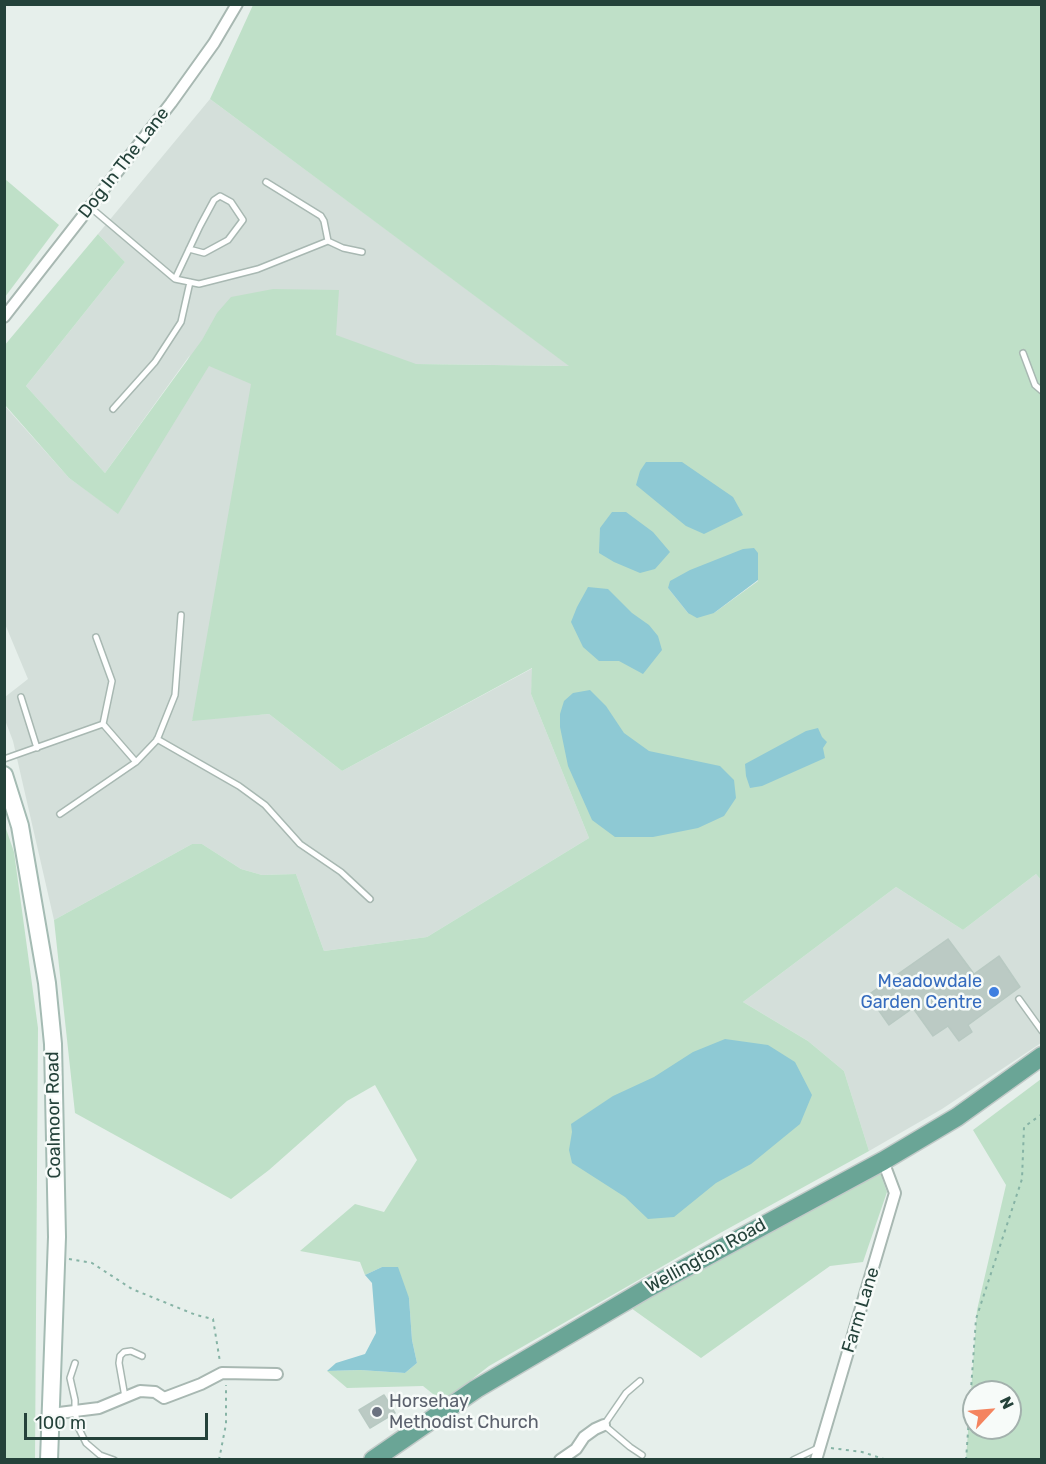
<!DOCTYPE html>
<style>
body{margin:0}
#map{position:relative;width:1046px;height:1464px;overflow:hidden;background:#e6efeb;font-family:Rubik,sans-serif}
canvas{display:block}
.frame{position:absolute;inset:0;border:6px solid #24423a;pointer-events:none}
.north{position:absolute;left:962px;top:1380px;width:60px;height:60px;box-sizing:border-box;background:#f7fbf9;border:2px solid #a3b1ad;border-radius:50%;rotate:64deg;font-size:16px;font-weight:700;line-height:24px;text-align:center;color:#24423a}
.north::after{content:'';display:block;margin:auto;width:21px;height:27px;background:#f4845f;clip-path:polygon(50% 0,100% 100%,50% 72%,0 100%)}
.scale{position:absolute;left:24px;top:1413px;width:184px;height:27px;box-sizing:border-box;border:3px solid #24423a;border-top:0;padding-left:8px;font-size:18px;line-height:21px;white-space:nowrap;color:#24423a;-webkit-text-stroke:4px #f7fbf9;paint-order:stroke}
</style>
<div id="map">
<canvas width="1046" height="1464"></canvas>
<div class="frame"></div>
<div class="north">N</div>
<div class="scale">100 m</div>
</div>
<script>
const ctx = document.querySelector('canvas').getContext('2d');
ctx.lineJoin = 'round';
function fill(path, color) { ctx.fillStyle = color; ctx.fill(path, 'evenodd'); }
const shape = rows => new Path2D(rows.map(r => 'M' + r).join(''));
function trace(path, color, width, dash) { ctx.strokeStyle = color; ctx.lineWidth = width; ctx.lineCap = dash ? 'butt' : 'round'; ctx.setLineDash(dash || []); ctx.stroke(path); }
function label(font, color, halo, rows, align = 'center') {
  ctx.font = font + ' Rubik,sans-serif'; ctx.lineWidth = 5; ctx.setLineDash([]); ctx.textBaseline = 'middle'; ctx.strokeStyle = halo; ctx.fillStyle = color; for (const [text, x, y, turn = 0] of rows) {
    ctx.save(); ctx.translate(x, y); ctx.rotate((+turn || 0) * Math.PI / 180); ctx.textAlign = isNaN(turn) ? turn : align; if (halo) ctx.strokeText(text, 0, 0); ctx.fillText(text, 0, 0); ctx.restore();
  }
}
fill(shape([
 [210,99,570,366,416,364,192,720,269,714,342,771,533,668,531,694,589,838,427,937,324,951,296,874,262,875,241,869,202,844,192,844,54,920,13,741,5,720,5,697,28,679,5,624,4,405,69,478,118,513,190,355,105,473,26,386,125,262,98,234],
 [1036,874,1041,880,1041,1043,942,1109,869,1151,844,1071,808,1041,743,1002,896,887,963,930]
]), '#d4dfda');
fill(shape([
 [253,5,1041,5,1041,880,1036,874,963,930,896,887,743,1002,808,1041,844,1071,869,1151,722,1232,489,1366,443,1402,423,1386,347,1388,327,1371,360,1370,405,1373,417,1363,412,1340,409,1298,382,1267,365,1275,360,1262,300,1251,355,1204,384,1212,417,1160,375,1085,347,1101,269,1170,231,1199,75,1113,54,920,192,844,202,844,241,869,262,875,296,874,324,951,427,937,589,838,531,694,532,668,342,771,269,714,192,721,251,384,209,366,118,514,69,478,5,405,4,346,98,234,125,262,26,386,105,473,202,340,217,313,231,297,273,289,339,290,336,335,416,364,569,366,210,99],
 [758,553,758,581,714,613,688,613,668,588],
 [5,179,59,225,5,297],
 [4,823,14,852,38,1028,35,1459,4,1459],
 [1041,1079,1041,1459,966,1459,977,1310,1006,1185,973,1130],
 [974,1392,1010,1392,1010,1428,974,1428],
 [879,1170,887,1192,863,1262,830,1266,701,1358,631,1308]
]), '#bfe0c8');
fill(shape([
 [646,462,682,462,733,497,743,515,704,534,686,526,636,485,640,471],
 [612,512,626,512,653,532,670,552,655,569,640,573,614,562,599,553,600,528],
 [754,548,758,553,758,580,714,613,697,618,688,613,668,588,670,581,690,570,743,549],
 [588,587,608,589,632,613,649,625,658,636,662,650,643,674,619,661,599,661,583,647,571,622,577,607],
 [590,690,606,706,624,733,649,751,720,766,734,780,736,798,724,816,698,828,653,837,615,837,592,820,568,766,560,727,560,714,564,701,573,693],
 [818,728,822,737,827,742,823,748,825,758,762,786,750,788,746,776,745,764,806,731],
 [725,1039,768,1045,795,1062,812,1095,800,1124,751,1164,716,1183,674,1217,648,1219,625,1197,572,1163,569,1150,572,1132,571,1124,613,1096,654,1077,693,1052],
 [382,1267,398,1267,409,1298,412,1340,417,1363,405,1373,360,1370,327,1371,336,1363,365,1354,376,1333,372,1283,365,1275]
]), '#8ec9d4');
const building = shape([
 [948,939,974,974,999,956,1020,987,968,1025,972,1032,959,1041,948,1026,933,1036,913,1008,889,1025,868,995,948,939],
 [384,1395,395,1413,370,1428,359,1410,384,1395]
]);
fill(building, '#bbcac4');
trace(building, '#b8c9c2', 1.5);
const lane = shape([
 [266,182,321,216,324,221,328,241],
 [90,207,175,279,199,284,258,269,328,241,343,248,362,252],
 [175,279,200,226,214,200,220,196,231,202,243,220,228,240,204,253,189,249],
 [1023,353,1035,385,1042,391],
 [113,409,155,362,181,322,190,282],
 [96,637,112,681,103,724],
 [21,697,37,748],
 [157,739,239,786,265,805,300,844,341,872,370,899],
 [4,759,103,724,136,762,60,814],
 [136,762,157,740,175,695,181,615],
 [1019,999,1042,1031],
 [75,1363,70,1378,75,1400,75,1412,79,1429,86,1443,100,1455,114,1460],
 [640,1381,626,1393,604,1425,630,1447,642,1455],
 [125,1397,119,1363,120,1356,124,1352,131,1351,142,1356],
 [793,1460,818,1448]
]);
const street = shape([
 [4,317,171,103,214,43,237,4],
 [51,1414,99,1408,140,1391,155,1392,164,1398,201,1384,222,1373,277,1374],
 [560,1460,576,1449,584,1437,595,1429,604,1425],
 [816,1460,895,1193,883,1161]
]);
const secondary = shape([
 [4,775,20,826,47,983,53,1044,57,1237,49,1460]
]);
const primary = shape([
 [373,1460,476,1389,648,1288,883,1161,957,1117,1042,1056]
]);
trace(lane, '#a8b8b2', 8);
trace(street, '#a8b8b2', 14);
trace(secondary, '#a4bbb3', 20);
trace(primary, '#c2cac8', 21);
trace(shape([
 [69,1259,92,1263,132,1289,196,1315,213,1319,220,1362],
 [831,1448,862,1452,887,1460],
 [219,1460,226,1424,226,1385],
 [966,1460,976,1319,1022,1179,1024,1127,1042,1114]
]), '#86b3a5', 2, [3, 4.5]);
trace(lane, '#fff', 5);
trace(street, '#fff', 10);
trace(secondary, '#fff', 16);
trace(primary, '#6aa596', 18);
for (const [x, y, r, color] of [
 [994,992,6,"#3f7fe0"],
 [377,1412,6,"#6b7280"]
]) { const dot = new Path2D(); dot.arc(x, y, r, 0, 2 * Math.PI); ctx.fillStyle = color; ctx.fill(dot); trace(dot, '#f7fbf9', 2); }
label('18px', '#24423a', '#f7fbf9', [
 ["Dog In The Lane",124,163,-52],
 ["Coalmoor Road",54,1115,-91],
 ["Wellington Road",706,1256,-29],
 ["Farm Lane",861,1310,-73]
]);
label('18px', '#366cbe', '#f7fbf9', [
 ["Meadowdale",982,982],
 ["Garden Centre",982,1003]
], 'right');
label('18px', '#5b616d', '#f7fbf9', [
 ["Horsehay",389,1402],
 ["Methodist Church",389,1423]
], 'left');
</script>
